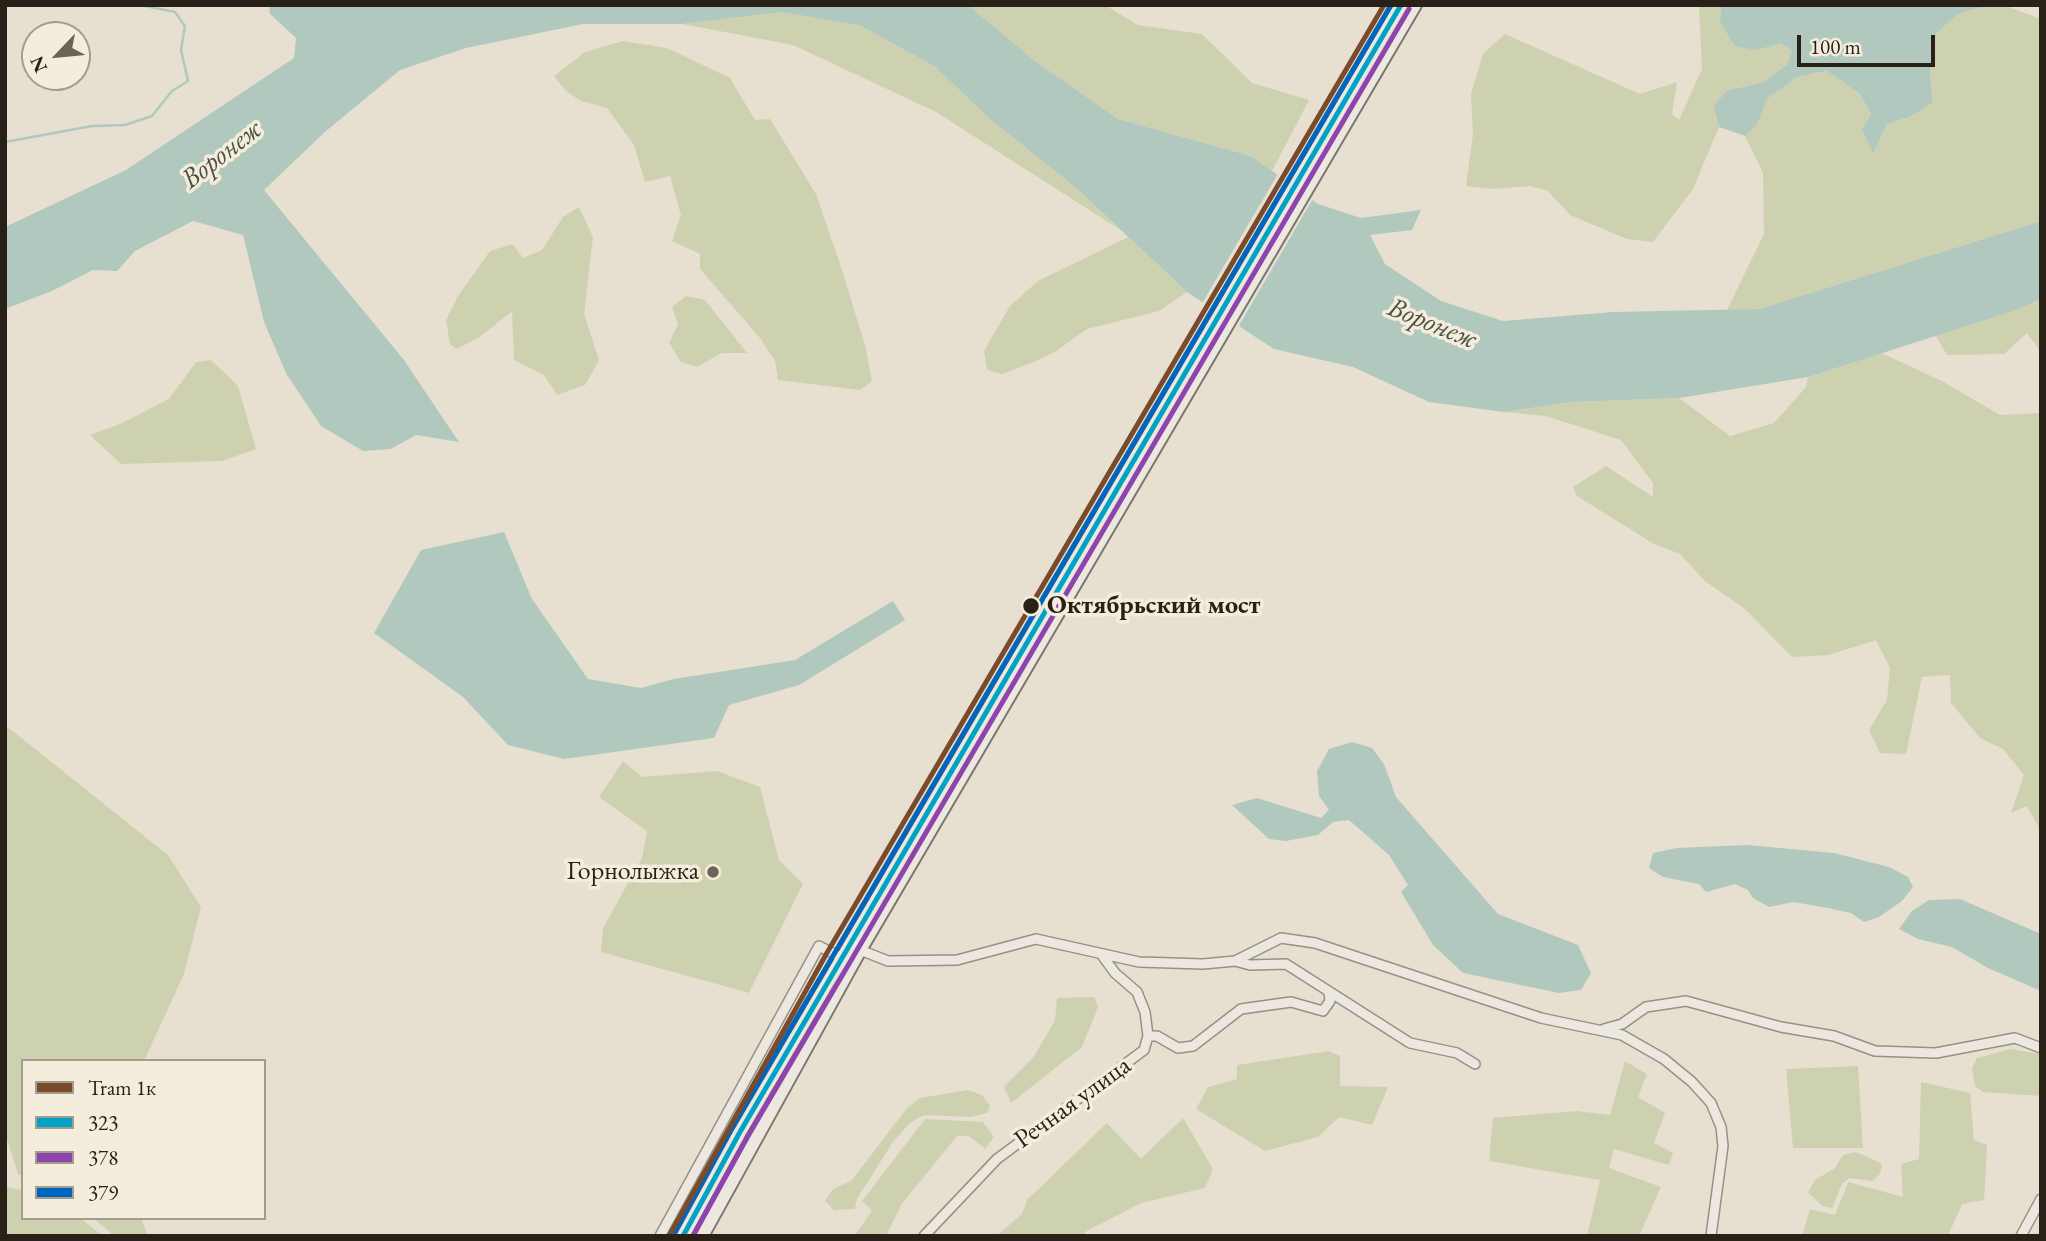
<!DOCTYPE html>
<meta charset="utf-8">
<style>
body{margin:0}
#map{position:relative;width:2046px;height:1241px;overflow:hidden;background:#e7e0d0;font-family:"EB Garamond",serif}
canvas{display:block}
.frame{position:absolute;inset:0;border:7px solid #292017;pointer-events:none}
.legend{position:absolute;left:21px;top:1059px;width:245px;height:161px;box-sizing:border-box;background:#f5eddb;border:2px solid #a39b8d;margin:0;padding:9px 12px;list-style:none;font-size:21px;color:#292017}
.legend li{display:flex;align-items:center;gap:14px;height:35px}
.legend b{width:35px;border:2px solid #a39b8d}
.north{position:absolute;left:21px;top:21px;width:70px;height:70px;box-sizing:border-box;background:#f5eddb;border:2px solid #a39b8d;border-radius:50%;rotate:244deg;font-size:19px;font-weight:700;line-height:28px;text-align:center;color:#292017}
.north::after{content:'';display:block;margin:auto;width:24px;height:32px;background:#6c6358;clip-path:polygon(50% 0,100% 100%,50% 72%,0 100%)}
.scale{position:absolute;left:1797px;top:35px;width:138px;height:32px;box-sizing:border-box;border:4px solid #292017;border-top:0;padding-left:9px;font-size:21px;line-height:24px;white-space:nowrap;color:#292017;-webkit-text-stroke:5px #f5eddb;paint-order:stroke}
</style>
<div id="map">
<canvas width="2046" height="1241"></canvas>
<div class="frame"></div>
<ul class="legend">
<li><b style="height:9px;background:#7a4b2a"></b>Tram 1к</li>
<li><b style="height:9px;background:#02a2c5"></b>323</li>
<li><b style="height:9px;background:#8e44ad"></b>378</li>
<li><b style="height:9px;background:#0065bd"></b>379</li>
</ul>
<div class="north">N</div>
<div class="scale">100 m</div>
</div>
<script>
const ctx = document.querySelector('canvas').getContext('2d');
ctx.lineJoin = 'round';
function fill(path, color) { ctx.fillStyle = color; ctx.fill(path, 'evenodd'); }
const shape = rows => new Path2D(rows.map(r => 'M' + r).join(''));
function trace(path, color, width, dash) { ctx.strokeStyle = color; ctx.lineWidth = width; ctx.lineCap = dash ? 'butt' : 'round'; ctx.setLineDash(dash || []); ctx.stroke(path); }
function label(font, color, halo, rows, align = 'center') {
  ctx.font = font + ' "EB Garamond",serif'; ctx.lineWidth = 7; ctx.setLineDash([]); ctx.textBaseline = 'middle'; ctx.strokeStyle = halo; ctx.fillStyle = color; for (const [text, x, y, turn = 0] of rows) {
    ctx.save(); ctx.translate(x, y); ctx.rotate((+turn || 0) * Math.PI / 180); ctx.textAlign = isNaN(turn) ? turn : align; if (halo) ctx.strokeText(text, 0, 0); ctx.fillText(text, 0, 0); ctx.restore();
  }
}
fill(shape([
 [968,5,1105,5,1138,25,1202,34,1252,83,1309,100,1272,171,1251,156,1118,119,1034,60],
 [1699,5,1721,5,1720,22,1756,50,1781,44,1793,49,1787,65,1761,83,1728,90,1715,105,1719,127,1693,189,1653,242,1627,239,1570,215,1548,191,1530,186,1492,189,1466,186,1473,134,1471,94,1483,54,1505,34,1640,94,1677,82,1672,114,1679,120,1702,69],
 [1993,5,2003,5,2041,19,2041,221,1759,309,1727,310,1764,234,1763,173,1745,136,1757,125,1767,99,1797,77,1827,71,1860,94,1871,116,1862,129,1873,152,1887,124,1912,116,1933,102,1930,74,1936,34,1959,13],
 [782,12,861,26,934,66,991,120,1076,188,1119,229,936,112,793,45,682,24],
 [623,41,667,48,730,78,755,120,770,119,816,194,842,270,865,345,872,381,860,390,778,380,775,361,760,338,700,269,700,254,672,241,681,215,670,176,645,182,634,145,607,108,581,101,566,91,554,76,585,52],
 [579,207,593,237,584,314,599,360,585,385,557,395,544,375,514,360,512,311,480,337,457,349,450,344,446,320,458,296,490,251,513,244,523,258,542,250,563,217],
 [1128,237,1187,292,1159,311,1087,329,1055,352,1029,364,1002,374,987,370,984,351,1010,306,1038,281],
 [686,296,705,300,747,353,722,353,697,367,681,362,669,343,678,324,672,307],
 [2041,299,2041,352,2027,333,2004,354,1947,355,1936,336],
 [1881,353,1942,381,2000,415,2041,413,2041,832,2027,806,2011,813,2024,775,2003,749,1980,738,1951,703,1950,675,1922,677,1906,754,1880,753,1869,730,1887,700,1890,668,1876,640,1829,655,1792,657,1745,609,1705,581,1680,554,1654,544,1577,496,1573,487,1606,466,1653,497,1653,483,1621,440,1546,416,1504,412,1572,402,1679,398,1730,436,1774,423,1806,387,1808,377],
 [211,360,238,386,256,449,222,461,121,464,90,435,120,424,169,399,196,362],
 [5,725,168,855,201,907,184,974,144,1061,23,1061,23,1176,18,1174,5,1133],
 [623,761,642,777,717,771,760,787,779,860,803,884,749,993,601,952,603,928,642,858,647,831,599,797],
 [1094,997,1098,1007,1082,1047,1011,1103,1004,1087,1033,1058,1055,1020,1057,998],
 [2010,1049,2041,1054,2041,1096,1983,1092,1975,1086,1972,1068,1977,1058],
 [1329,1051,1340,1056,1340,1086,1388,1087,1372,1125,1339,1117,1318,1137,1265,1151,1196,1109,1208,1087,1237,1079,1237,1065],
 [1625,1061,1647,1074,1638,1097,1665,1113,1654,1143,1673,1153,1669,1165,1614,1149,1609,1168,1661,1187,1639,1236,1587,1236,1600,1180,1489,1161,1493,1118,1577,1111,1610,1115],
 [1858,1066,1863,1148,1793,1148,1786,1069],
 [1921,1082,1970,1093,1974,1140,1987,1145,1984,1200,1962,1204,1948,1236,1802,1236,1810,1209,1835,1215,1848,1182,1903,1197,1901,1164,1919,1159],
 [968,1090,982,1095,990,1106,987,1113,971,1117,924,1115,910,1123,893,1142,857,1199,855,1209,834,1210,825,1201,832,1190,852,1180,907,1108,920,1098],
 [1183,1118,1213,1169,1205,1188,1141,1203,1085,1232,1085,1236,996,1236,1022,1214,1027,1200,1107,1123,1141,1159],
 [925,1119,983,1122,994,1137,985,1149,969,1136,957,1136,901,1205,886,1236,854,1236,872,1211,862,1201],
 [1856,1152,1879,1162,1882,1165,1880,1174,1873,1181,1849,1178,1842,1184,1832,1208,1822,1206,1808,1192,1815,1180,1835,1168,1843,1155],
 [5,1187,23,1190,23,1218,80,1218,103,1236,5,1236],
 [93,1218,141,1218,148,1236,114,1236]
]), '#ced1b0');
fill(shape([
 [269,5,968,5,1034,60,1118,119,1251,156,1318,204,1361,218,1421,210,1412,230,1370,235,1385,264,1441,301,1503,321,1613,312,1759,309,2041,221,2041,299,2007,313,1808,377,1679,398,1572,402,1504,412,1429,402,1353,367,1274,349,1187,292,1076,188,991,120,934,66,861,26,782,12,682,24,583,24,466,48,400,70,326,131,264,190,404,360,459,442,416,435,391,449,363,451,321,426,287,375,264,322,243,235,193,221,135,251,117,271,93,270,52,291,5,309,5,227,126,170,294,58,296,38,270,14],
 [1721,5,1993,5,1959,13,1936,34,1930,74,1933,102,1912,116,1887,124,1873,153,1862,129,1871,115,1860,94,1827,71,1797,77,1767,99,1757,125,1745,136,1719,127,1714,105,1728,90,1761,83,1787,65,1792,50,1781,44,1756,50,1735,46,1720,22],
 [504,532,532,599,588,679,641,688,674,679,795,660,893,601,905,620,799,685,729,705,714,738,564,759,508,745,463,697,374,633,421,550],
 [1352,742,1372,748,1384,764,1396,797,1498,914,1578,945,1591,973,1581,990,1559,993,1463,973,1433,945,1401,892,1408,885,1389,855,1349,820,1333,822,1318,835,1286,841,1269,839,1232,805,1257,798,1321,818,1329,810,1319,796,1317,771,1329,749],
 [1748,845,1834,853,1889,867,1908,877,1913,887,1902,901,1879,917,1864,922,1851,913,1828,908,1793,902,1769,907,1753,898,1748,890,1735,884,1706,892,1699,884,1663,877,1649,868,1653,853,1676,848],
 [1960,899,2041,934,2041,991,1988,968,1952,947,1918,939,1899,929,1912,911,1929,900]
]), '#b1c8bf');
fill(shape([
 [1279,172,1314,197,1237,329,1201,305]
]), '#e7e0d0');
trace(shape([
 [5,142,92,126,125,125,152,116,172,91,188,81,181,50,185,26,175,12,140,5]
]), '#b1c8bf', 2.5);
const street = shape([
 [860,950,888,961,957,960,1036,939,1139,962,1203,964,1235,961,1281,938,1315,943,1541,1018,1622,1035,1664,1059,1692,1082,1711,1103,1721,1127,1723,1146,1711,1236],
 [1235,961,1250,965,1286,964,1410,1043,1457,1053,1475,1064],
 [1604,1029,1622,1024,1646,1007,1686,1001,1781,1027,1834,1036,1875,1051,1936,1053,2015,1038,2041,1048],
 [1148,1036,1157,1036,1178,1048,1193,1046,1241,1009,1291,1002,1323,1011,1330,1001,1329,992],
 [660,1236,819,946,842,958],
 [924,1236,997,1159,1144,1050,1148,1036,1145,1012,1137,992,1115,973,1102,955],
 [2021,1236,2041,1199]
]);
const secondary = shape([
 [683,1236,740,1132,1401,5],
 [702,1236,860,950,1415,5]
]);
trace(street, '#969187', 12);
trace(secondary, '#7b766e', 16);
trace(street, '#ece8e0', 9);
trace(secondary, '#ece8e0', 12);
trace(shape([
 [683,1236,740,1132,1401,5]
]), '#02a2c5', 5);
trace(shape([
 [693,1236,748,1136,1409,9]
]), '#8e44ad', 5);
trace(shape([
 [675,1232,732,1128,1391,5]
]), '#0065bd', 5);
trace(shape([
 [669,1236,828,951,1384,5]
]), '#7a4b2a', 5);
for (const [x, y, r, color] of [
 [1031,606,9,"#292017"],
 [713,872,7,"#6c6358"]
]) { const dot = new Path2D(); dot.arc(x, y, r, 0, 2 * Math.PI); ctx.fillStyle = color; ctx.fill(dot); trace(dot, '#f5eddb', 2.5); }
label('bold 26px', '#292017', '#f5eddb', [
 ["Октябрьский мост",1047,606]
], 'left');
label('26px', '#292017', '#f5eddb', [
 ["Горнолыжка",699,872]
], 'right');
label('26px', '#292017', '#f5eddb', [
 ["Речная улица",1073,1103,-36]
]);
label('italic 28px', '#4b4f47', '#f5eddb', [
 ["Воронеж",222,155,-38],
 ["Воронеж",1432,324,22]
]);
</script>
